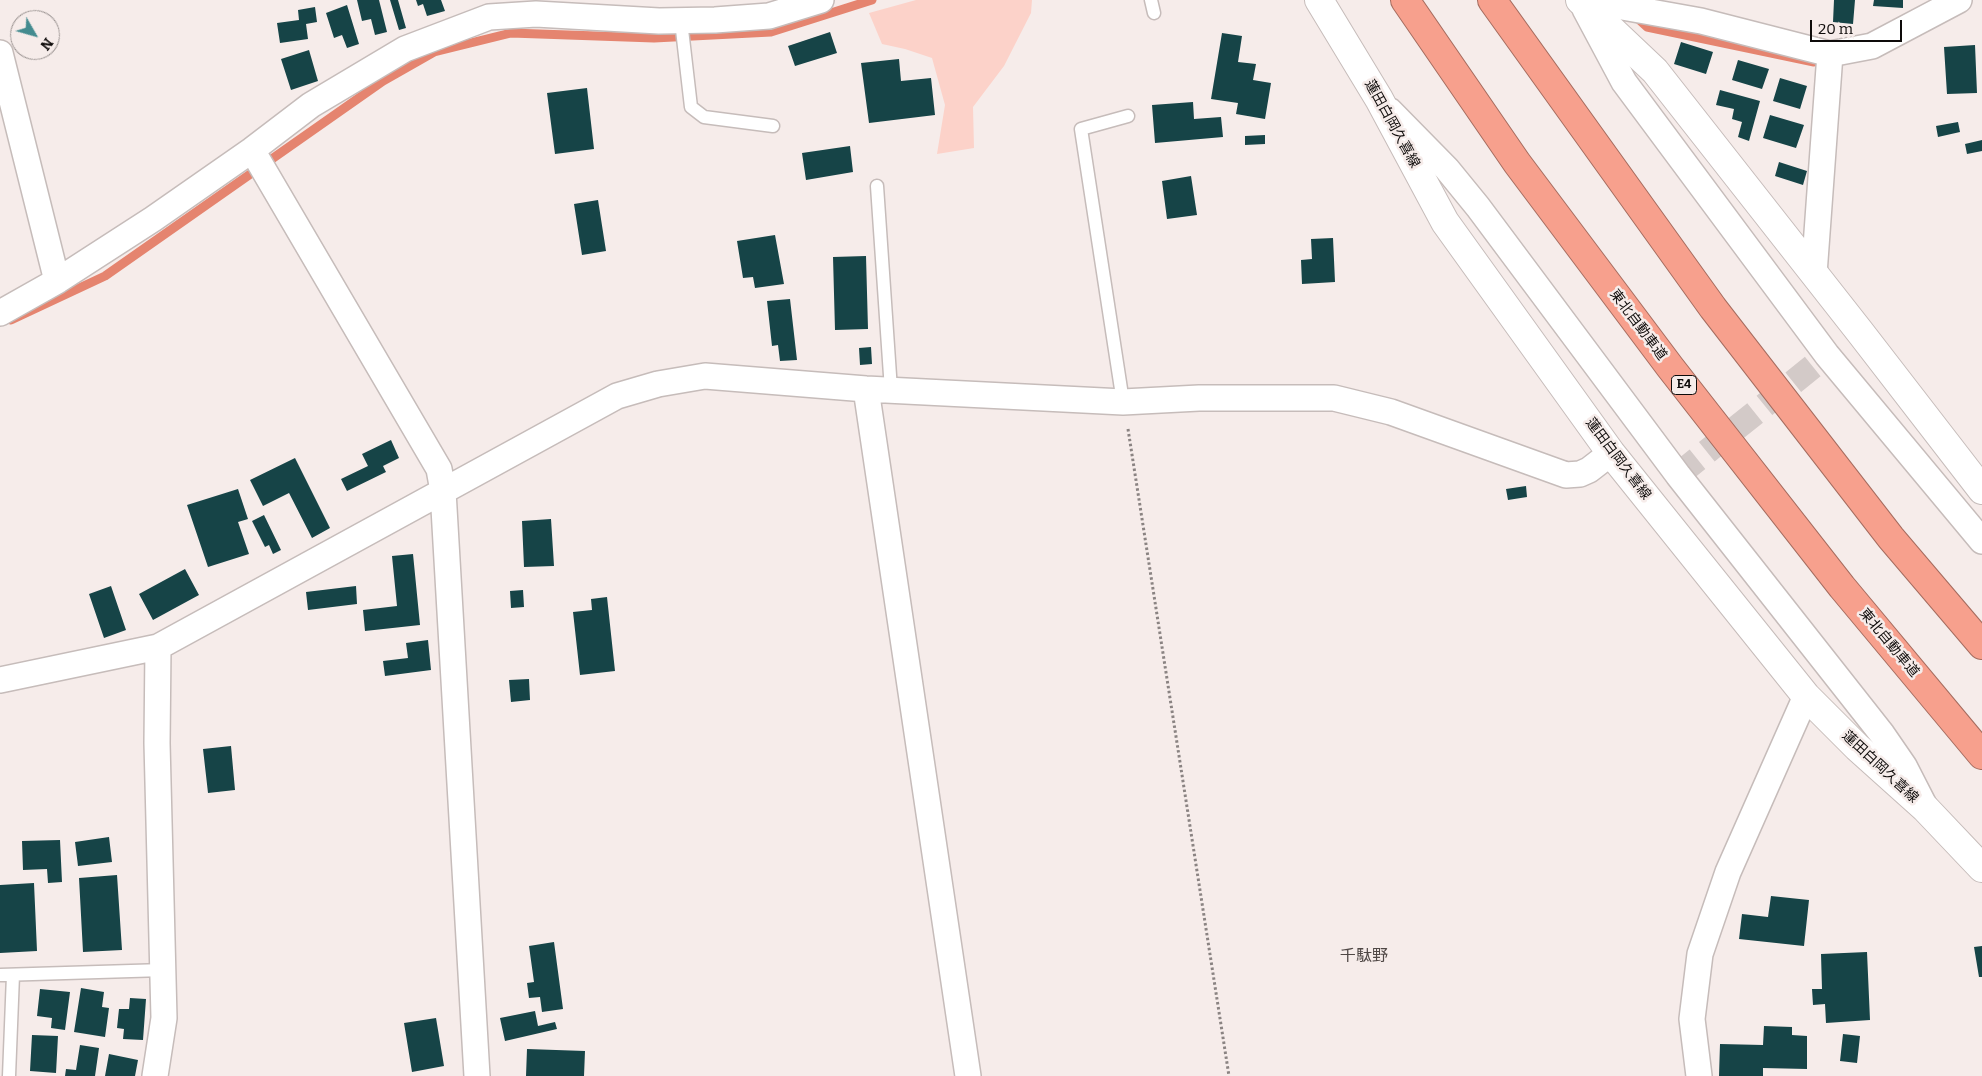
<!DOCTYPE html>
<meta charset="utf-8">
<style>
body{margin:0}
#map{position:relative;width:1982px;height:1076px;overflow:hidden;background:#f6ecea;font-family:Bitter,serif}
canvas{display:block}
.north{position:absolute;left:10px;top:10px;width:50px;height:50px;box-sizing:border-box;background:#f6ecea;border:1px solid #999290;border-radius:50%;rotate:128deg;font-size:14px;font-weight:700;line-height:20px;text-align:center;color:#0e0b0a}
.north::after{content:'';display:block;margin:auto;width:18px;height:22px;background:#438b8f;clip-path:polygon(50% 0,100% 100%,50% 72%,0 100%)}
.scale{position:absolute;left:1810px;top:20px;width:92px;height:22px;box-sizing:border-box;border:2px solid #0e0b0a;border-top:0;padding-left:6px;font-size:15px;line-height:18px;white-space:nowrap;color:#0e0b0a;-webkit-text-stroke:4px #f6ecea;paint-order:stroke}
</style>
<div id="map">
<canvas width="1982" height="1076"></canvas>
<div class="north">N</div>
<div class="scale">20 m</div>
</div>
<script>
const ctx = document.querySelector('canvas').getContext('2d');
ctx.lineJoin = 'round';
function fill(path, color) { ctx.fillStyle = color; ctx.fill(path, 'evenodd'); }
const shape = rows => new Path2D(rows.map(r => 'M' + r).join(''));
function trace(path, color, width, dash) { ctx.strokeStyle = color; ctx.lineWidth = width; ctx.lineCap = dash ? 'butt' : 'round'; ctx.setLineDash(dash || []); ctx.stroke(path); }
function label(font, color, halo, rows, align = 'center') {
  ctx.font = font + ' Bitter,"Noto Sans JP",serif'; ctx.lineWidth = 5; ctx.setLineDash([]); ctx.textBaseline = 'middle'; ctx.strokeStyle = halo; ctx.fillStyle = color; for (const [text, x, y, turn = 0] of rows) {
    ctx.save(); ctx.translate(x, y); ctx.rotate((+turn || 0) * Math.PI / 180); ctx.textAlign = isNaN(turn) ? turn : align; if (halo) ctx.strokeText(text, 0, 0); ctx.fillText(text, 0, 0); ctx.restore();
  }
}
fill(shape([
 [916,0,1032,0,1031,13,1004,66,973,107,974,148,937,154,945,105,932,58,905,49,882,44,869,13]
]), '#fcd2c9');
trace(shape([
 [1635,16,1647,27,1814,62],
 [11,320,105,276,383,81,434,52,511,33,654,38,771,32,872,0]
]), '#e5846f', 9);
fill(shape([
 [357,0,379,0,387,32,375,35,371,19,362,21],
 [390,0,398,0,406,28,399,30],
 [416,0,441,0,445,11,427,16,423,4,418,6],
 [1834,0,1855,0,1853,24,1833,22],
 [1874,0,1903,0,1903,8,1873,6],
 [347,5,359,44,347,48,342,35,334,38,326,13],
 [315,7,317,22,306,24,308,39,280,43,277,23,299,20,298,10],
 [830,32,837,53,795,66,788,46],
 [1222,33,1242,36,1238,62,1256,64,1253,80,1271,83,1265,119,1236,114,1238,103,1211,99],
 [1681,42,1713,52,1706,74,1674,64],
 [1975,45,1977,93,1947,94,1944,47],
 [309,50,318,81,291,90,281,59],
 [899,59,901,81,931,78,935,115,869,123,861,63],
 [1738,60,1769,69,1762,89,1732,80],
 [1780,78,1807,86,1800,109,1773,101],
 [587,88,594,149,555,154,547,93],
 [1720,90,1760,101,1749,141,1738,137,1742,122,1732,119,1734,109,1716,105],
 [1193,102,1194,119,1221,117,1223,137,1155,143,1152,105],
 [1770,115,1804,125,1796,148,1763,138],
 [1958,122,1960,132,1938,137,1936,126],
 [1265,135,1265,144,1245,145,1245,136],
 [1982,140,1982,151,1967,154,1965,144],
 [850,146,853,172,806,180,802,153],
 [1779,162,1807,171,1803,185,1775,176],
 [1191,176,1197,215,1167,219,1162,181],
 [598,200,606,251,582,255,574,204],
 [775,235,784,284,755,288,753,277,743,278,737,241],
 [1333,238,1335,282,1302,284,1301,260,1312,259,1311,239],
 [866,256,868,329,835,330,833,257],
 [790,299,797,360,780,361,778,345,772,346,767,301],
 [871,347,872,364,860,365,859,348],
 [391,440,399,458,383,466,386,472,347,491,341,479,368,466,362,454],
 [295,458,330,528,312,538,289,493,263,506,250,480],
 [1526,486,1527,497,1508,500,1506,489],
 [238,489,248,519,238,522,249,554,208,567,187,505],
 [264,515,281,550,273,554,269,545,265,547,252,521],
 [551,519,554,566,524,567,522,521],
 [413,554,420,625,365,631,363,610,397,606,392,556],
 [185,569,199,595,153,620,139,594],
 [111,586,126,630,104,638,89,594],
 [356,586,357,604,308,610,306,592],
 [523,590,524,607,511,608,510,591],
 [607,597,615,671,580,675,573,612,592,610,591,599],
 [428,640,431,670,385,676,383,661,408,658,406,643],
 [529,679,530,700,511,702,509,680],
 [231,746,235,790,208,793,203,749],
 [109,837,112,862,78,866,75,842],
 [60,840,62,882,48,883,47,869,23,870,22,841],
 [117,875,122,950,83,952,79,878],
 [34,883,37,951,0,953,0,885],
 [1771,896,1809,900,1804,946,1739,939,1742,914,1768,917],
 [554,942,563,1009,542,1012,540,997,529,998,527,983,534,982,529,946],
 [1982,946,1982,977,1979,977,1974,947],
 [1867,952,1870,1020,1826,1023,1825,1004,1813,1005,1812,989,1822,989,1821,954],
 [81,988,104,992,102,1007,109,1008,105,1037,74,1032],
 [40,989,70,992,65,1030,51,1028,52,1018,37,1016],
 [130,998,146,999,143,1040,123,1039,124,1029,117,1028,119,1009,129,1009],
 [535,1011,538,1026,555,1022,557,1029,505,1041,500,1018],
 [436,1018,444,1066,412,1072,404,1023],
 [1764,1026,1792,1027,1792,1035,1807,1036,1807,1069,1763,1068,1763,1076,1719,1076,1720,1044,1763,1045],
 [1843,1034,1860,1036,1857,1063,1840,1061],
 [32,1035,58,1036,56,1073,30,1071],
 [80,1045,99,1048,95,1076,65,1076,66,1069,76,1070],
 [527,1049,585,1051,584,1076,526,1076],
 [109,1054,138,1060,135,1076,105,1076]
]), '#164447');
trace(shape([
 [1678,475,1827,355]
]), '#d3cac8', 25, [25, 12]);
const lane = shape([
 [1151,0,1154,13],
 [681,21,691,107,704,117,773,126],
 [877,186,891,390],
 [1123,402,1081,129,1128,116],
 [0,975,164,970],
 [9,1076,13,975]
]);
const street = shape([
 [1583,0,1701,21,1830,54,1872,46,1959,0],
 [1585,9,1624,82,1827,355,1982,541],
 [0,53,57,281],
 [1390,111,1447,169,1478,207,1678,475,1882,734,1904,766,1924,805],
 [252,150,439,469,443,491,477,1076],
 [1814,274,1830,54],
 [0,313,57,281,153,219,252,150,311,105,405,49,489,17,536,14,659,21,715,20,769,16,821,0],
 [866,389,968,1076],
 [0,680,158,647,617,396,658,384,705,376,866,389,1123,402,1199,398,1334,398,1391,412,1566,475,1580,474,1589,470,1611,453],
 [155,1076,164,1018,157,743,158,647],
 [1699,1076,1692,1019,1700,954,1728,872,1806,696]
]);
const secondary = shape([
 [1319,0,1379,99,1445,222,1611,453,1806,696,1857,747,1925,808,1982,868],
 [1580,0,1655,71,1860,332,1982,490]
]);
const highway = shape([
 [1405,0,1517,163,1670,367,1842,587,1982,755],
 [1492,0,1713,308,1891,538,1982,645]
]);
trace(lane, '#c6bcba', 15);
trace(street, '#c6bcba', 28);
trace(secondary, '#c6bcba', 30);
trace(highway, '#a56c5f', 30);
trace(shape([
 [1128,429,1229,1076]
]), '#8a8382', 3, [2.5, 2.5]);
trace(lane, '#fff', 12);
trace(street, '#fff', 25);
trace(secondary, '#fff', 28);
trace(highway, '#f7a08d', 28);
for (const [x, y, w] of [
 [1684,385,25]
]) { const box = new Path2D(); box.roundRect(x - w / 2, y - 9.5, w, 19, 4); ctx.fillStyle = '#f6ecea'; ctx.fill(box); trace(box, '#0e0b0a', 1); }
label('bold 12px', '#0e0b0a', null, [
 ["E4",1684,385]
]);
label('14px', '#0e0b0a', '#f6ecea', [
 ["蓮田白岡久喜線",1392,124,61],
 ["東北自動車道",1638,325,53],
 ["蓮田白岡久喜線",1618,459,53],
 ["東北自動車道",1889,643,50],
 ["蓮田白岡久喜線",1880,767,43]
]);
label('16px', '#4f4745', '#f6ecea', [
 ["千駄野",1364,957]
]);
</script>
